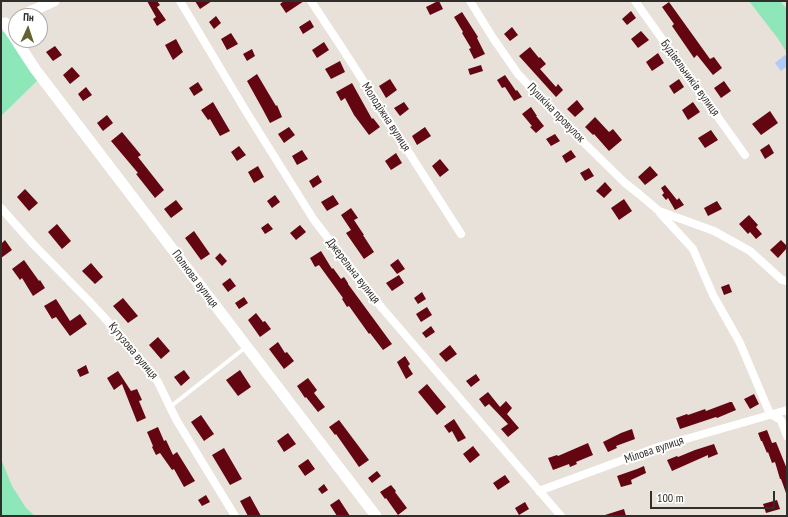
<!DOCTYPE html>
<meta charset="utf-8">
<style>
body{margin:0}
#map{position:relative;width:788px;height:517px;overflow:hidden;background:#e7e1d9;font-family:"PT Sans Narrow",sans-serif}
canvas{display:block}
.frame{position:absolute;inset:0;border:2px solid #302e2b;pointer-events:none}
.north{position:absolute;left:8px;top:8px;width:40px;height:40px;box-sizing:border-box;background:#fff;border:1px solid #acabaa;border-radius:50%;rotate:3deg;font-size:11px;font-weight:700;line-height:16px;text-align:center;color:#302e2b}
.north::after{content:'';display:block;margin:auto;width:14px;height:18px;background:#626330;clip-path:polygon(50% 0,100% 100%,50% 72%,0 100%)}
.scale{position:absolute;left:650px;top:491px;width:125px;height:18px;box-sizing:border-box;border:2px solid #302e2b;border-top:0;padding-left:5px;font-size:12px;line-height:14px;white-space:nowrap;color:#302e2b;-webkit-text-stroke:3px #fff;paint-order:stroke}
</style>
<div id="map">
<canvas width="788" height="517"></canvas>
<div class="frame"></div>
<div class="north">Пн</div>
<div class="scale">100 m</div>
</div>
<script>
const ctx = document.querySelector('canvas').getContext('2d');
ctx.lineJoin = 'round';
function fill(path, color) { ctx.fillStyle = color; ctx.fill(path, 'evenodd'); }
const shape = rows => new Path2D(rows.map(r => 'M' + r).join(''));
function trace(path, color, width, dash) { ctx.strokeStyle = color; ctx.lineWidth = width; ctx.lineCap = dash ? 'butt' : 'round'; ctx.setLineDash(dash || []); ctx.stroke(path); }
function label(font, color, halo, rows, align = 'center') {
  ctx.font = font + ' "PT Sans Narrow",sans-serif'; ctx.lineWidth = 4; ctx.setLineDash([]); ctx.textBaseline = 'middle'; ctx.strokeStyle = halo; ctx.fillStyle = color; for (const [text, x, y, turn = 0] of rows) {
    ctx.save(); ctx.translate(x, y); ctx.rotate((+turn || 0) * Math.PI / 180); ctx.textAlign = isNaN(turn) ? turn : align; if (halo) ctx.strokeText(text, 0, 0); ctx.fillText(text, 0, 0); ctx.restore();
  }
}
fill(shape([
 [749,1,780,1,787,9,787,53,779,40],
 [1,31,4,32,9,35,38,80,1,116],
 [1,459,12,486,26,508,35,516,1,516]
]), '#8de7b8');
fill(shape([
 [785,55,787,57,787,66,781,71,775,63]
]), '#aecbfb');
fill(shape([
 [147,1,157,1,160,5,157,7,166,20,157,26,153,19,156,17],
 [195,1,212,1,200,9],
 [284,1,304,1,286,13,280,4],
 [438,1,439,1,443,9,430,15,426,7],
 [669,2,710,59,714,57,722,68,713,75,697,55,694,58,672,26,674,24,662,7],
 [631,11,636,18,627,25,622,19],
 [462,12,478,37,477,38,485,54,474,59,469,49,471,48,462,33,463,32,454,17],
 [216,16,221,23,214,29,209,22],
 [310,20,314,27,303,34,299,27],
 [512,27,518,35,510,41,504,34],
 [641,31,649,40,638,48,631,39],
 [231,33,238,44,227,50,221,39],
 [176,39,183,52,173,60,165,45],
 [324,42,329,50,317,58,312,50],
 [55,46,62,55,53,61,46,52],
 [530,47,539,58,540,57,546,64,540,69,556,87,558,84,563,90,556,97,519,56],
 [252,49,255,56,247,61,243,54],
 [658,53,664,63,652,71,646,62],
 [340,61,345,72,331,79,325,69],
 [481,65,483,71,470,75,468,69],
 [72,67,80,76,70,84,63,75],
 [257,74,276,106,277,105,282,117,270,123,262,108,247,81],
 [505,75,516,91,517,90,522,97,514,101,505,87,502,88,497,80],
 [390,79,397,90,386,98,379,86],
 [679,79,684,87,674,94,669,86],
 [724,81,731,91,721,98,714,88],
 [198,82,203,90,194,96,189,88],
 [352,83,372,119,373,118,380,127,369,135,354,115,345,98,341,101,336,92],
 [86,87,92,95,83,101,78,94],
 [577,100,584,109,575,117,567,109],
 [213,102,230,131,220,136,210,119,208,120,201,110],
 [404,102,409,109,400,116,394,108],
 [693,102,700,112,688,120,682,110],
 [531,107,537,116,536,116,544,126,536,133,530,127,532,126,522,114],
 [770,111,778,123,761,135,752,124],
 [107,115,113,123,103,131,97,123],
 [595,117,609,132,613,129,622,140,609,151,594,134,593,135,585,127],
 [289,127,295,135,284,143,278,134],
 [425,127,431,136,417,145,412,136],
 [711,130,718,140,705,148,698,138],
 [122,132,141,155,138,157,164,190,155,198,136,174,138,173,111,141],
 [555,134,560,141,551,146,546,139],
 [769,144,774,153,765,159,760,150],
 [239,146,246,155,237,161,231,152],
 [302,150,308,159,297,165,292,156],
 [571,150,576,157,566,163,562,156],
 [396,153,402,163,391,170,385,161],
 [440,159,449,170,440,177,432,166],
 [258,166,264,177,254,183,248,172],
 [650,166,658,175,645,185,638,177],
 [589,168,594,176,585,181,580,173],
 [318,175,322,182,313,188,309,181],
 [605,182,612,190,604,198,596,191],
 [665,185,677,200,679,198,684,205,675,210,668,198,666,200,662,195,664,193,661,188],
 [25,189,38,203,29,211,17,197],
 [275,195,280,202,272,208,267,201],
 [333,195,339,204,327,211,321,202],
 [624,199,632,211,619,220,611,208],
 [176,200,183,209,171,218,164,209],
 [717,201,722,209,708,216,704,208],
 [351,208,358,218,354,220,364,235,363,235,374,252,364,259,346,233,351,230,341,215],
 [749,215,758,225,756,227,762,234,756,239,750,232,748,234,739,224],
 [268,223,273,229,265,234,261,228],
 [57,224,71,241,62,249,48,232],
 [300,225,306,232,296,240,290,233],
 [194,231,210,254,201,260,185,238],
 [5,240,12,250,1,258,1,244],
 [781,240,787,246,787,248,778,258,770,250],
 [321,251,332,269,333,268,341,279,344,277,348,283,348,284,392,344,383,350,370,333,369,334,349,306,347,307,342,299,343,298,319,265,315,267,310,258],
 [220,253,227,261,222,266,215,258],
 [398,259,405,269,397,274,390,265],
 [24,260,39,281,40,280,45,288,33,296,22,278,20,280,12,269],
 [91,263,103,277,95,284,82,271],
 [399,275,404,283,392,291,386,283],
 [230,278,236,286,228,292,222,284],
 [729,284,732,292,724,295,721,287],
 [422,292,426,299,418,304,414,298],
 [244,297,248,303,239,309,235,303],
 [123,298,138,316,128,323,113,306],
 [56,299,70,321,80,314,87,324,70,336,56,317,52,319,44,306],
 [427,307,432,315,421,322,416,314],
 [256,313,263,322,265,321,271,329,260,337,248,320],
 [431,326,435,332,426,338,422,333],
 [158,337,170,351,161,359,149,345],
 [278,342,285,353,287,352,294,361,284,369,269,349],
 [450,345,457,354,446,362,439,354],
 [405,356,410,364,408,366,413,374,406,379,397,362],
 [86,365,89,373,80,377,77,370],
 [184,370,190,378,181,386,174,377],
 [240,370,251,387,238,396,226,380],
 [118,371,131,391,137,389,142,400,139,401,146,418,137,422,122,384,114,390,107,378],
 [476,374,480,380,471,387,466,381],
 [308,378,317,390,314,393,325,407,318,412,306,397,305,398,297,386],
 [427,384,446,407,437,415,418,392],
 [488,392,500,407,506,401,512,408,507,414,519,428,508,437,501,429,508,424,489,404,485,407,479,399],
 [754,394,759,404,750,409,744,399],
 [730,402,732,402,736,410,717,418,716,417,680,429,676,418,687,414,688,415,705,409,706,411],
 [201,415,214,434,204,441,191,422],
 [454,419,466,438,458,442,452,431,449,433,444,426],
 [339,420,369,460,359,467,336,434,335,435,329,427],
 [158,427,164,441,166,440,173,455,177,452,195,481,184,487,174,469,172,470,160,453,156,455,152,447,153,446,147,432],
 [632,429,635,439,616,446,617,448,608,452,603,442,621,433],
 [767,430,772,443,776,442,787,469,787,493,786,493,781,479,780,479,775,462,772,463,768,452,767,453,762,441,761,441,758,433],
 [288,433,296,444,284,452,277,441],
 [588,443,593,455,576,462,577,464,570,467,569,464,553,470,548,458,557,455,558,456],
 [714,444,718,454,708,458,708,455,672,471,667,460,677,456,678,457,695,450],
 [473,446,480,455,470,463,463,454],
 [224,448,242,479,230,485,212,455],
 [308,459,315,469,305,476,298,466],
 [644,466,646,473,631,480,632,484,621,487,617,476,637,469],
 [377,471,381,476,372,483,368,478],
 [505,475,510,482,498,490,493,483],
 [324,484,328,490,322,494,318,489],
 [391,485,396,491,395,492,407,508,398,515,386,498,385,499,380,492],
 [206,495,210,502,202,506,198,500],
 [250,496,261,516,248,516,240,501],
 [339,499,350,516,337,516,330,505],
 [777,500,780,509,766,513,763,504],
 [525,502,529,509,519,515,515,508],
 [624,509,626,516,606,516,605,515]
]), '#640512');
trace(shape([
 [170,407,246,347]
]), '#fff', 4);
trace(shape([
 [180,1,247,113,314,220,382,308,561,516],
 [311,1,344,51,461,234],
 [470,1,493,38,518,74,570,129,625,183,639,194,659,211,714,231,750,251,782,280,787,281],
 [635,1,745,155],
 [1,208,33,244,86,298,102,315,124,340,158,382,170,407,177,421,235,516],
 [660,213,693,249,713,295,740,343,770,414],
 [770,414,781,420,787,436],
 [539,491,658,447,787,410]
]), '#fff', 8);
trace(shape([
 [21,16,54,1],
 [5,23,35,69,376,516]
]), '#fff', 11);
label('12px', '#302e2b', '#fff', [
 ["Будівельників вулиця",690,78,54],
 ["Пушкіна провулок",556,113,46],
 ["Молодіжна вулиця",386,117,57],
 ["Джерельна вулиця",353,271,52],
 ["Полнова вулиця",195,279,53],
 ["Кутузова вулиця",133,351,50],
 ["Мілова вулиця",654,450,-19]
]);
</script>
